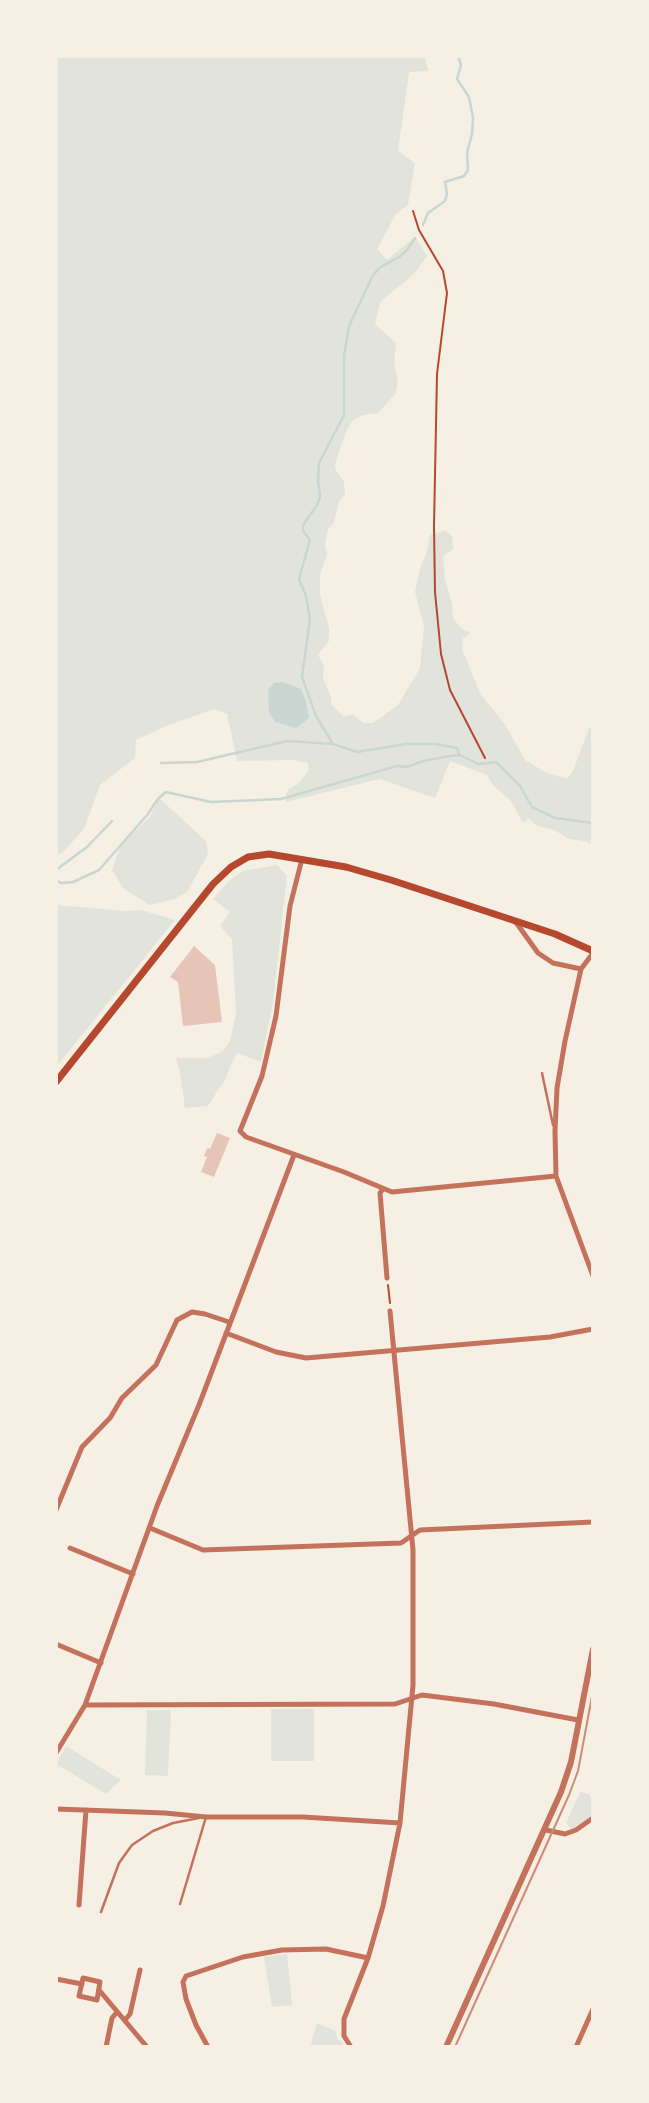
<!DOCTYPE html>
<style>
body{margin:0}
#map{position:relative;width:649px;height:2103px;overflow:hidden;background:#f6efe4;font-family:Inter,sans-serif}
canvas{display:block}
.frame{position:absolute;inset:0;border:58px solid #f6efe4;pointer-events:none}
</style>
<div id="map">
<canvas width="649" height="2103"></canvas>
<div class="frame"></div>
</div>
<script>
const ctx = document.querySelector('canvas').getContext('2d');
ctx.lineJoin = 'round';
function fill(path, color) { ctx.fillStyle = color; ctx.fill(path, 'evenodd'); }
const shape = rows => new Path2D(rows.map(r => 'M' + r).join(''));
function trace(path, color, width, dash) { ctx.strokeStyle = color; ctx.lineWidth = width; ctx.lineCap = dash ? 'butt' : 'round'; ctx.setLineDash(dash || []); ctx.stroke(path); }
fill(shape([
 [56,56,425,56,428,71,409,72,398,151,415,163,408,205,396,214,377,249,387,260,415,237,427,256,414,274,380,302,375,324,396,343,394,364,398,381,396,393,378,413,363,415,352,421,346,432,335,464,336,471,344,482,345,495,339,501,334,523,328,529,325,544,327,555,320,574,320,595,329,628,329,641,318,655,324,665,323,679,331,696,331,704,344,717,352,714,364,723,373,723,398,705,420,668,424,627,415,592,420,568,427,552,430,535,445,530,452,536,453,549,443,556,445,580,452,603,453,618,461,628,471,633,463,638,462,649,481,695,504,723,525,760,547,773,567,779,573,771,589,728,593,729,593,845,584,841,569,839,554,830,535,825,529,818,523,823,511,801,493,785,487,775,450,761,435,798,380,779,286,802,286,794,289,789,299,783,309,770,308,763,293,760,237,761,227,714,214,709,166,726,136,740,135,758,100,785,84,829,62,853,56,855],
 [159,798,206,841,208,854,187,892,174,899,149,905,123,888,112,870,121,844,150,817],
 [277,865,287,876,273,1003,261,1062,237,1053,224,1081,208,1106,185,1108,180,1072,176,1058,207,1058,222,1052,230,1041,236,1013,232,939,220,926,230,912,213,899,230,880,243,871],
 [56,905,125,911,141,910,175,920,56,1067],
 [271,1709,314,1709,314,1761,271,1761],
 [147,1710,171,1710,168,1776,145,1775],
 [66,1746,121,1780,106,1794,56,1764],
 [580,1792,589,1794,593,1801,593,1814,576,1828,571,1829,566,1823],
 [287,1954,292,2005,272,2007,264,1957],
 [317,2023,335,2031,338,2039,346,2047,310,2047]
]), '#e2e4dc');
fill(shape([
 [283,682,301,689,306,701,309,718,296,728,275,722,269,712,268,690,274,683]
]), '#c9d6d2');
trace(shape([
 [423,225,428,213,445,201,447,194,445,182,464,176,468,170,467,153,472,134,473,118,469,97,457,79,461,65,458,56],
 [333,744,316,716,302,677,310,619,306,596,299,579,310,540,303,531,303,525,317,505,320,497,318,481,319,463,344,415,344,356,349,326,372,277,379,268,399,257,407,250,415,238],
 [161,763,197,762,287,741,333,744,357,752,406,744,435,744,457,748,459,755],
 [56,870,87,847,112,821],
 [56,880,61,883,73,882,99,870,148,814,157,800,166,792,211,802,281,799,397,766,407,767,423,761,450,756,460,755,478,764,496,762,520,786,532,807,555,818,593,823]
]), '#c9d6d2', 2.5);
fill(shape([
 [194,946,215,965,222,1022,183,1026,178,982,170,977],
 [217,1133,230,1138,214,1177,201,1172,207,1157,204,1156,207,1148,210,1149]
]), '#e6c5b7');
trace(shape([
 [413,211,419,230,443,271,447,293,437,374,434,526,435,592,441,654,450,690,485,758],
 [388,1285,390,1303]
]), '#b5482f', 2);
trace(shape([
 [542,1073,553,1125],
 [180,1904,206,1817],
 [101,1912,119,1863,132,1845,153,1831,173,1823,199,1818]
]), '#c5725c', 2.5);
trace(shape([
 [302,859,290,906,276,1016,262,1076,240,1131,246,1137,344,1172,392,1192,556,1176],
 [515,921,538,953,553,963,581,969],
 [593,953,581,969,565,1041,557,1088,555,1131,556,1176,593,1276],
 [383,1189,380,1193,387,1278],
 [226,1333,276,1352,306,1358,550,1337,593,1329],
 [56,1510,82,1447,110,1418,122,1398,156,1365,177,1320,192,1312,205,1314,229,1322],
 [150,1528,203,1550,401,1543,420,1530,593,1522],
 [70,1548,133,1574],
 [56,1644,101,1663],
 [85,1705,395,1704,422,1695,494,1704,578,1720],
 [56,1753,85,1705,157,1506,199,1405,294,1155],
 [56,1809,165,1813,206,1817,303,1817,400,1823],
 [546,1830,565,1834,576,1830,593,1818],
 [79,1905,86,1810],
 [83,1978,100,1982,97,2000,79,1996,83,1978],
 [56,1979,82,1984],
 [99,1990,147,2047],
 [125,2020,130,2014,140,1970],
 [106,2047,112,2018,117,2012],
 [208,2047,196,2025,186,1999,183,1982,186,1976,243,1957,282,1950,326,1949,368,1958],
 [351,2047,344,2036,344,2019,368,1958,383,1906,400,1823,413,1685,413,1550,390,1311],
 [576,2047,593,2009]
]), '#c5725c', 5);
trace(shape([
 [446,2047,561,1792,571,1762,593,1649]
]), '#c5725c', 6);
trace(shape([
 [56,1082,213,884,231,867,248,857,269,854,346,867,391,880,555,934,593,951]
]), '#b5482f', 7);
trace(shape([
 [455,2047,569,1795,578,1771,593,1691]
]), '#cf8b77', 2);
</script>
